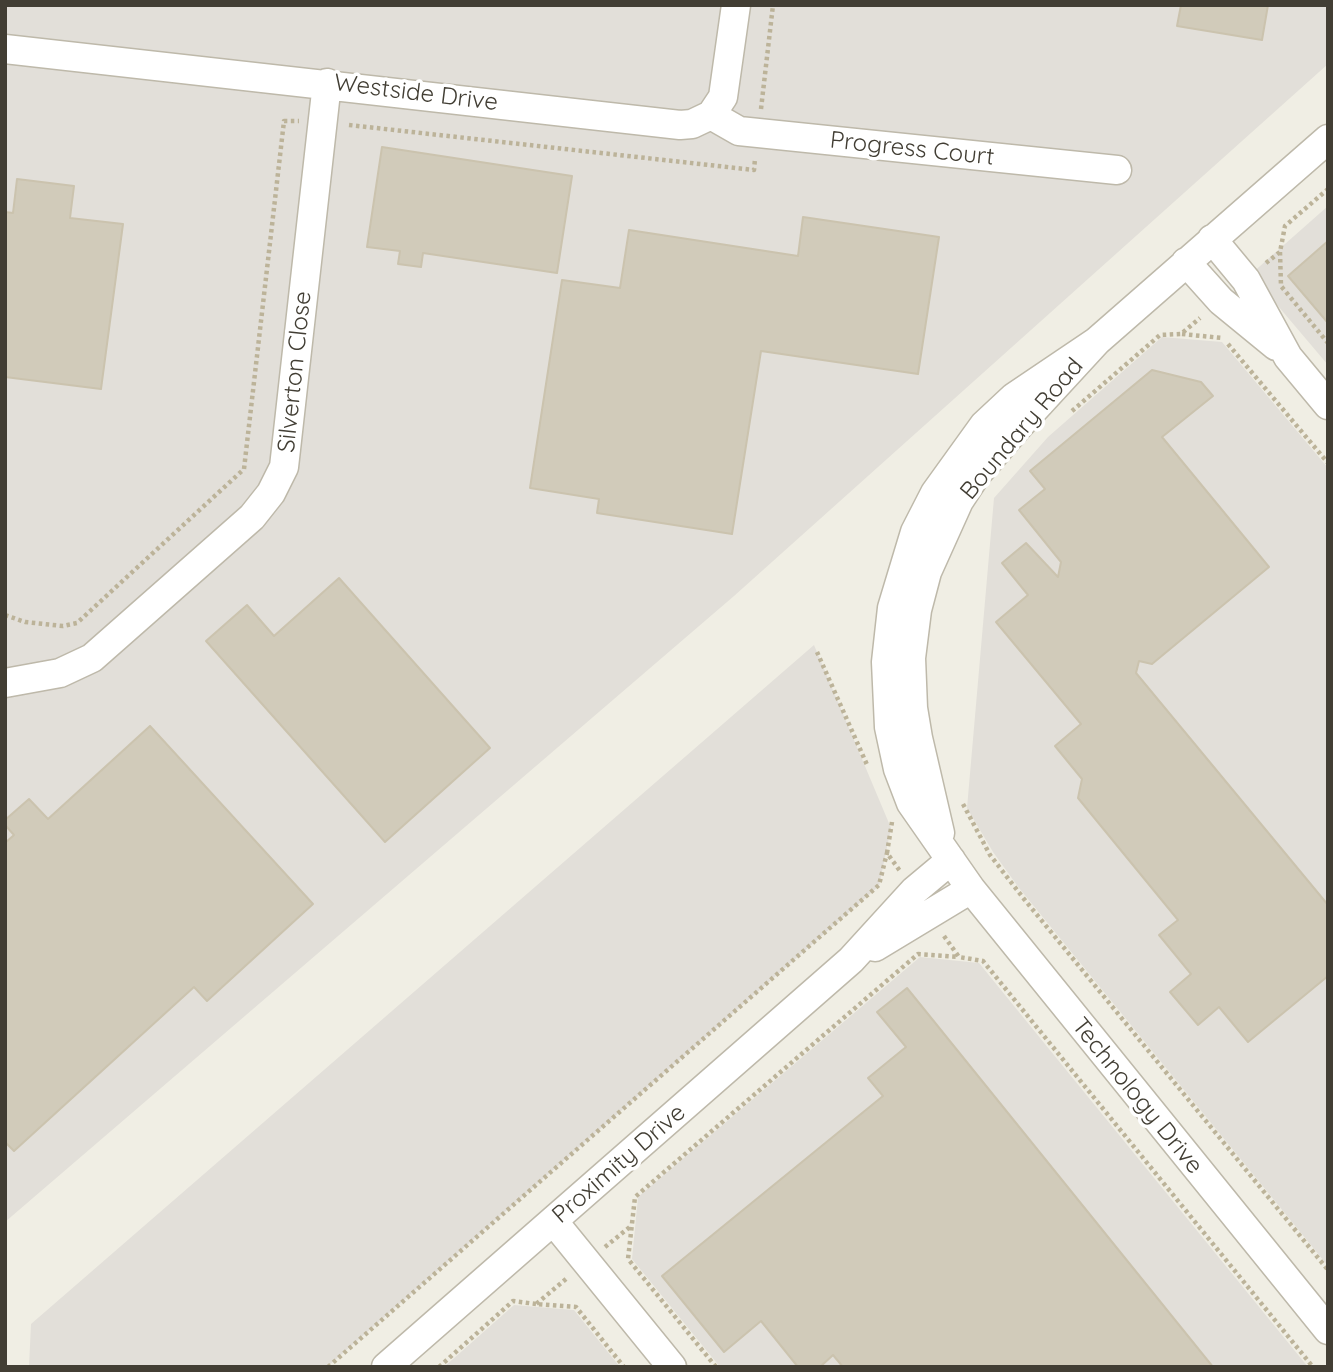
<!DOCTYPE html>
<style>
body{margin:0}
#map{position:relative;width:1333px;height:1372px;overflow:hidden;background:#f0eee4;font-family:Quicksand,sans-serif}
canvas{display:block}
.frame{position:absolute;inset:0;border:7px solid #423e34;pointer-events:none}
</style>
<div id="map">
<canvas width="1333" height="1372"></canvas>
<div class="frame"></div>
</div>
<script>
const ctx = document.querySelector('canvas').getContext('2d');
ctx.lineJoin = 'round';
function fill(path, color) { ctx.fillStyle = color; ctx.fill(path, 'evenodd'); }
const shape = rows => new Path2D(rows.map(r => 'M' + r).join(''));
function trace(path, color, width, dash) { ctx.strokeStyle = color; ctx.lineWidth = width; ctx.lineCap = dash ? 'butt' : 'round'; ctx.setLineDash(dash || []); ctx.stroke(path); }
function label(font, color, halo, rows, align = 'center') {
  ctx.font = font + ' Quicksand,sans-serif'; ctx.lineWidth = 7; ctx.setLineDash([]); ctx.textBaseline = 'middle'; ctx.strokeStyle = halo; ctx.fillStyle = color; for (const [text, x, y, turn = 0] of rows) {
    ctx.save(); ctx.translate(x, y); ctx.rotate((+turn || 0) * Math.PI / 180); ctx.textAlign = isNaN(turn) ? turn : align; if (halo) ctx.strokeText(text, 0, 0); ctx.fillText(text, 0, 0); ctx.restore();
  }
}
fill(shape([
 [5,5,1328,5,1328,64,734,596,5,1222],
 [1328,206,1328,365,1251,274],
 [1162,337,1222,342,1328,468,1328,1266,1019,888,993,852,967,808,994,498,1048,437],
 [814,645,891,828,879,886,327,1367,29,1367,31,1324],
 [920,957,979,963,1308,1367,720,1367,632,1259,638,1197],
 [514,1305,574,1310,620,1367,444,1367]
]), '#e2dfd9');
const building = shape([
 [1181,5,1268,5,1262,40,1177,26,1181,5],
 [382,147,572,176,557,273,423,253,421,267,398,264,400,251,367,247,382,147],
 [17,179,74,186,70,218,123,224,101,389,5,377,5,212,13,213,17,179],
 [803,217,939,237,918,374,761,351,732,534,597,513,599,499,530,488,562,280,620,288,629,230,798,256,803,217],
 [1328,241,1328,323,1288,276,1328,241],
 [1152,370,1201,382,1213,396,1162,437,1269,567,1152,664,1139,661,1136,673,1328,905,1328,976,1248,1042,1219,1007,1198,1025,1170,992,1191,974,1159,935,1178,920,1078,798,1082,779,1055,746,1081,724,996,622,1028,595,1002,563,1026,543,1058,577,1061,562,1019,510,1045,489,1030,471,1152,370],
 [339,578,490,748,385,842,206,641,247,605,274,636,339,578],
 [150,726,313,904,207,1001,194,987,14,1151,5,1142,5,843,14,835,5,825,5,820,29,799,48,819,150,726],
 [907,988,1213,1367,843,1367,833,1355,820,1367,798,1367,761,1321,724,1352,662,1276,883,1096,868,1078,906,1047,877,1012,907,988]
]);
fill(building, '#d1cbba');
trace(building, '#cbc3ae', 2);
const minor = shape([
 [5,49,680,125,692,124,711,115,723,97,736,5],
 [711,115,739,131,1117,170],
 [1212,239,1246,280,1288,357,1328,405],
 [1186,262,1221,301,1276,346],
 [1097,341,1014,397,984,425,935,493,915,532,892,608,886,662,889,727,898,769,911,803,971,889,1328,1330],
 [5,683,60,673,92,658,252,517,271,493,284,467,327,83],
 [940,833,918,738,913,708,911,658,917,610,927,572,959,501,976,475,1015,430,1097,341,1328,139],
 [875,947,971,889],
 [554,1222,672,1367],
 [386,1367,851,960,914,891,951,860]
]);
trace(minor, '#beb9aa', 31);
trace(shape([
 [761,109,773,5],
 [349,125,754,170,755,159],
 [1280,252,1281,286,1328,343],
 [1266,263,1280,252,1285,226,1328,189],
 [1182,334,1222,338],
 [1228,344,1328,463],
 [1072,411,1160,335,1181,334,1200,318],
 [5,615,25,622,63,626,77,623,244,469,284,121,299,121],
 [817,652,868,767],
 [963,804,990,855,1024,899,1328,1270],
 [892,822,887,853,900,871],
 [944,936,959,957,983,961,1313,1367],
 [605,1247,631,1226],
 [566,1279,536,1304,576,1307,624,1367],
 [328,1367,879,885,887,853],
 [439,1367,513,1301,536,1304],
 [716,1367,628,1259,635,1197,918,954,958,957]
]), '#bcb399', 4.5, [3.5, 3.5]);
trace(minor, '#fff', 28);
label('24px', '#423e34', '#fff', [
 ["Westside Drive",416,93,7],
 ["Progress Court",912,149,6],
 ["Silverton Close",295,372,-84],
 ["Boundary Road",1022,429,-50],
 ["Technology Drive",1137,1096,51],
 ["Proximity Drive",619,1164,-41]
]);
</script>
